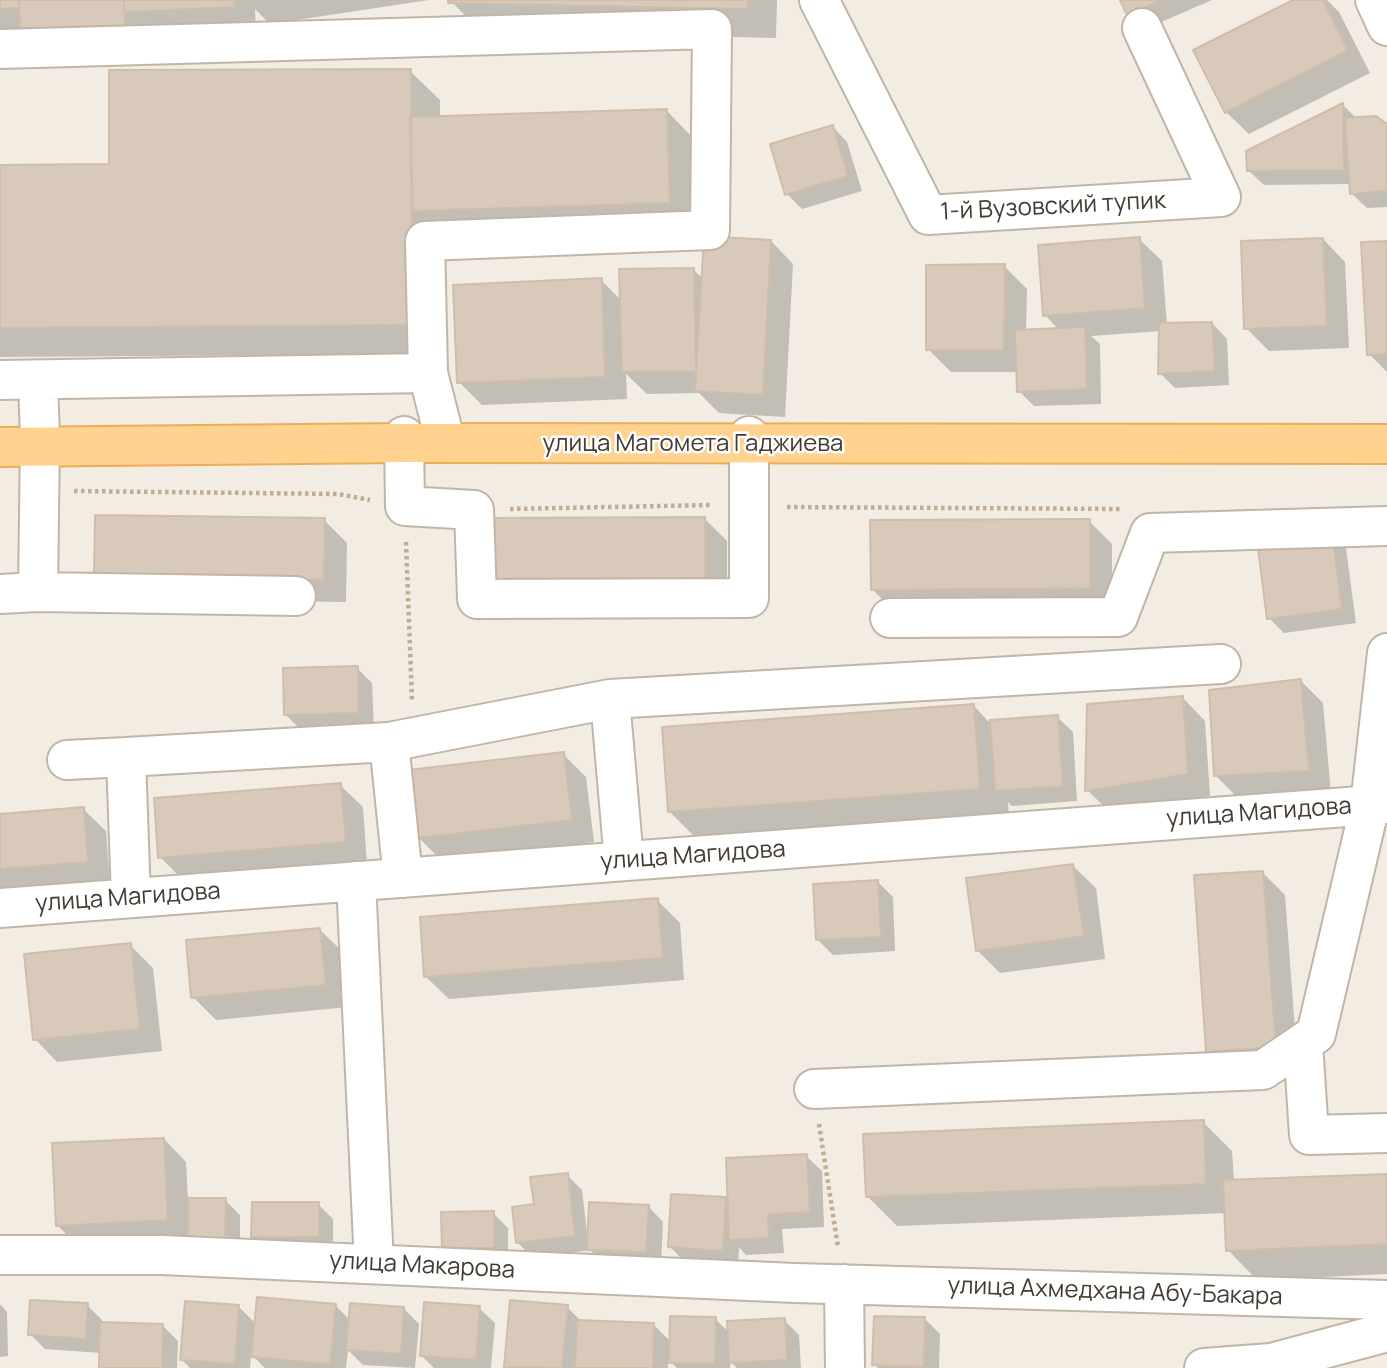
<!DOCTYPE html>
<meta charset="utf-8">
<style>
body{margin:0}
canvas{display:block;background:#f2ece2}
</style>
<canvas width="1387" height="1368"></canvas>
<script>
const ctx = document.querySelector('canvas').getContext('2d');
ctx.lineJoin = 'round';
function fill(path, color) { ctx.fillStyle = color; ctx.fill(path, 'evenodd'); }
const shape = rows => new Path2D(rows.map(r => 'M' + r).join(''));
function trace(path, color, width, dash) { ctx.strokeStyle = color; ctx.lineWidth = width; ctx.lineCap = dash ? 'butt' : 'round'; ctx.setLineDash(dash || []); ctx.stroke(path); }
function label(font, color, halo, rows, align = 'center') {
  ctx.font = font + ' Manrope,sans-serif'; ctx.lineWidth = 5; ctx.setLineDash([]); ctx.textBaseline = 'middle'; ctx.strokeStyle = halo; ctx.fillStyle = color; for (const [text, x, y, turn = 0] of rows) {
    ctx.save(); ctx.translate(x, y); ctx.rotate((+turn || 0) * Math.PI / 180); ctx.textAlign = isNaN(turn) ? turn : align; if (halo) ctx.strokeText(text, 0, 0); ctx.fillText(text, 0, 0); ctx.restore();
  }
}
fill(shape([
 [0,0,429,0,270,24,255,9,256,29,0,50],
 [450,0,777,0,776,38,480,31],
 [1122,0,1212,0,1143,30,1128,14],
 [1297,0,1327,0,1339,12,1370,73,1249,134,1226,112],
 [410,71,440,100,440,118,666,110,695,140,699,232,441,240,441,354,0,357,0,166,110,166],
 [1343,105,1357,119,1387,126,1387,207,1367,208,1351,193,1351,184,1264,185,1248,170],
 [832,126,847,142,862,191,802,209,787,194],
 [1139,239,1162,261,1167,325,1212,323,1227,339,1229,385,1175,388,1160,373,1161,331,1091,336,1100,344,1101,404,1034,406,1019,391,1018,372,951,372,928,349,1004,266,1027,289,1026,331,1059,330,1045,315],
 [1323,239,1345,262,1349,348,1269,351,1246,328],
 [771,241,793,264,785,417,719,413,699,393,647,394,626,374,627,399,482,405,459,382,601,280,622,301,693,269,703,279],
 [1387,243,1387,372,1369,354],
 [704,518,727,541,727,609,510,610],
 [324,520,347,543,346,602,118,599],
 [1089,521,1112,544,1112,610,895,612,872,589],
 [1331,533,1346,548,1356,623,1284,633,1269,618],
 [357,668,372,683,374,728,301,730,286,715],
 [1300,680,1323,703,1331,794,1238,798,1215,775],
 [1183,698,1205,721,1210,796,1110,812,1087,790],
 [974,706,989,722,1057,717,1073,732,1077,801,1012,806,1008,802,1009,818,699,841,669,811],
 [563,754,586,777,594,842,441,860,418,837],
 [340,785,363,807,367,865,183,880,160,857],
 [83,809,106,831,110,884,0,893,0,815],
 [1073,866,1096,888,1105,959,1000,973,977,950],
 [1262,872,1285,895,1298,1069,1231,1074,1208,1051],
 [878,882,893,897,895,951,833,955,818,940],
 [657,900,680,923,684,980,449,999,426,977],
 [320,930,343,952,348,1007,216,1020,193,997],
 [130,945,153,968,162,1051,57,1062,35,1039],
 [1203,1122,1232,1151,1234,1182,1387,1175,1387,1274,1257,1280,1228,1250,1226,1213,897,1226,868,1197],
 [164,1139,186,1162,188,1200,225,1200,240,1215,240,1257,80,1248,57,1225],
 [806,1156,822,1171,824,1227,782,1229,784,1253,746,1255,739,1247,738,1265,685,1262,669,1246,726,1199,730,1203],
 [567,1175,582,1190,587,1232,648,1206,663,1222,661,1267,604,1264,590,1250,533,1258,517,1242,536,1206],
 [318,1204,333,1219,333,1252,268,1251,253,1236],
 [493,1213,508,1228,508,1262,459,1262,443,1247],
 [0,1304,7,1312,8,1356,0,1357],
 [87,1305,102,1320,102,1324,163,1326,178,1341,177,1368,101,1368,101,1353,45,1349,30,1334],
 [238,1306,256,1324,336,1306,350,1320,403,1308,419,1324,415,1368,363,1365,348,1350,346,1368,265,1368,251,1354,250,1368,190,1368,181,1359],
 [567,1307,582,1322,654,1325,671,1342,715,1319,730,1333,784,1320,799,1335,801,1368,737,1368,730,1361,730,1368,677,1368,668,1359,668,1368,508,1368,506,1366],
 [479,1308,495,1323,491,1368,434,1368,422,1356],
 [925,1319,940,1334,939,1368,878,1368,874,1364]
]), '#0003');
const building = shape([
 [0,0,19,0,19,8,0,9,0,0],
 [19,0,124,0,125,27,20,31,19,0],
 [124,0,234,0,234,7,124,12,124,0],
 [448,0,748,0,747,9,448,3,448,0],
 [1120,0,1162,0,1127,15,1120,0],
 [1293,0,1323,0,1348,50,1225,113,1193,50,1293,0],
 [411,69,412,325,0,328,0,165,109,164,109,70,411,69],
 [1343,103,1344,170,1247,171,1246,151,1343,103],
 [667,109,670,203,413,211,410,117,667,109],
 [1376,116,1387,124,1387,191,1350,194,1345,118,1376,116],
 [833,125,848,176,785,195,770,144,833,125],
 [704,236,771,240,763,395,695,391,704,236],
 [1140,237,1145,308,1043,316,1038,245,1140,237],
 [1323,238,1327,326,1244,329,1241,241,1323,238],
 [1387,241,1387,354,1367,355,1361,242,1387,241],
 [1005,264,1004,350,926,350,926,265,1005,264],
 [694,268,696,371,622,372,619,269,694,268],
 [602,278,605,377,457,383,453,285,602,278],
 [1212,322,1215,371,1158,374,1159,323,1212,322],
 [1085,327,1087,389,1017,392,1015,330,1085,327],
 [95,515,325,518,324,580,94,577,95,515],
 [705,517,705,587,485,588,485,518,705,517],
 [1090,519,1090,588,871,590,870,520,1090,519],
 [1332,531,1342,609,1267,619,1257,541,1332,531],
 [358,666,359,713,284,715,283,668,358,666],
 [1301,679,1309,771,1214,776,1209,690,1301,679],
 [1183,696,1188,774,1085,791,1087,704,1183,696],
 [974,704,980,789,668,812,662,727,974,704],
 [1058,715,1063,786,995,791,990,720,1058,715],
 [564,752,572,820,417,838,408,770,564,752],
 [341,783,346,842,158,858,154,798,341,783],
 [84,807,88,862,0,869,0,814,84,807],
 [1073,864,1084,936,976,951,966,878,1073,864],
 [1263,871,1276,1047,1206,1052,1194,875,1263,871],
 [878,880,881,937,816,940,813,884,878,880],
 [658,898,663,958,424,977,420,917,658,898],
 [320,928,326,985,191,998,186,940,320,928],
 [131,943,140,1029,33,1040,24,954,131,943],
 [1204,1120,1206,1184,866,1197,863,1134,1204,1120],
 [164,1138,168,1220,56,1226,52,1143,164,1138],
 [807,1154,810,1212,768,1214,769,1238,729,1240,726,1158,807,1154],
 [568,1173,575,1236,516,1243,512,1207,534,1204,530,1177,568,1173],
 [1387,1174,1387,1244,1226,1251,1223,1180,1387,1174],
 [671,1194,726,1197,723,1251,668,1247,671,1194],
 [188,1198,226,1198,225,1243,188,1242,188,1198],
 [252,1202,319,1202,319,1237,251,1237,252,1202],
 [589,1202,649,1205,646,1252,587,1250,589,1202],
 [494,1211,494,1248,442,1248,441,1212,494,1211],
 [257,1297,336,1304,330,1364,251,1357,257,1297],
 [30,1300,88,1303,86,1339,28,1335,30,1300],
 [510,1300,568,1305,562,1368,504,1367,510,1300],
 [185,1301,239,1305,235,1364,180,1360,185,1301],
 [424,1302,480,1306,476,1360,420,1356,424,1302],
 [350,1303,404,1307,401,1354,346,1350,350,1303],
 [670,1316,716,1317,715,1364,669,1363,670,1316],
 [874,1316,925,1317,924,1367,872,1365,874,1316],
 [785,1318,787,1360,729,1363,727,1321,785,1318],
 [577,1320,654,1323,653,1368,575,1368,577,1320],
 [100,1322,163,1324,162,1368,99,1368,100,1322]
]);
fill(building, '#d8c9ba');
trace(building, '#d0bdaa', 2);
const minor = shape([
 [819,0,928,215,1221,197,1142,28],
 [1375,0,1387,26],
 [0,49,712,29,710,230,425,241,428,373,444,436],
 [0,380,428,373],
 [38,380,40,438,38,592,296,596],
 [404,436,405,506,474,510,477,599,749,598,749,436],
 [0,594,38,592],
 [890,618,1118,617,1150,533,1387,526],
 [389,742,610,699],
 [126,757,389,742,403,878],
 [67,760,126,757,131,898],
 [624,861,610,699,1221,664],
 [356,881,374,1264],
 [0,908,1387,804],
 [1303,1043,1309,1135,1387,1133],
 [814,1089,1263,1070,1316,1034,1370,805,1387,653],
 [0,1255,161,1255,795,1283,1387,1300],
 [844,1284,845,1368],
 [1204,1368,1271,1363,1387,1332]
]);
const major = shape([
 [0,447,403,443,1387,444]
]);
trace(minor, '#c1b5a7', 42);
trace(major, '#eaae58', 42);
trace(shape([
 [74,491,338,494,370,500],
 [787,507,1121,509],
 [510,509,711,505],
 [406,542,412,701],
 [819,1124,838,1247]
]), '#c1ac95', 4.5, [3.5, 3.5]);
trace(minor, '#fff', 38);
trace(major, '#ffd28f', 38);
label('24px', '#443b32', '#fff', [
 ["1-й Вузовский тупик",1053,207,-3],
 ["улица Магомета Гаджиева",693,444],
 ["улица Магидова",1259,813,-4],
 ["улица Магидова",693,856,-4],
 ["улица Магидова",128,898,-4],
 ["улица Макарова",422,1266,3],
 ["улица Ахмедхана Абу-Бакара",1115,1292,2]
]);
</script>
